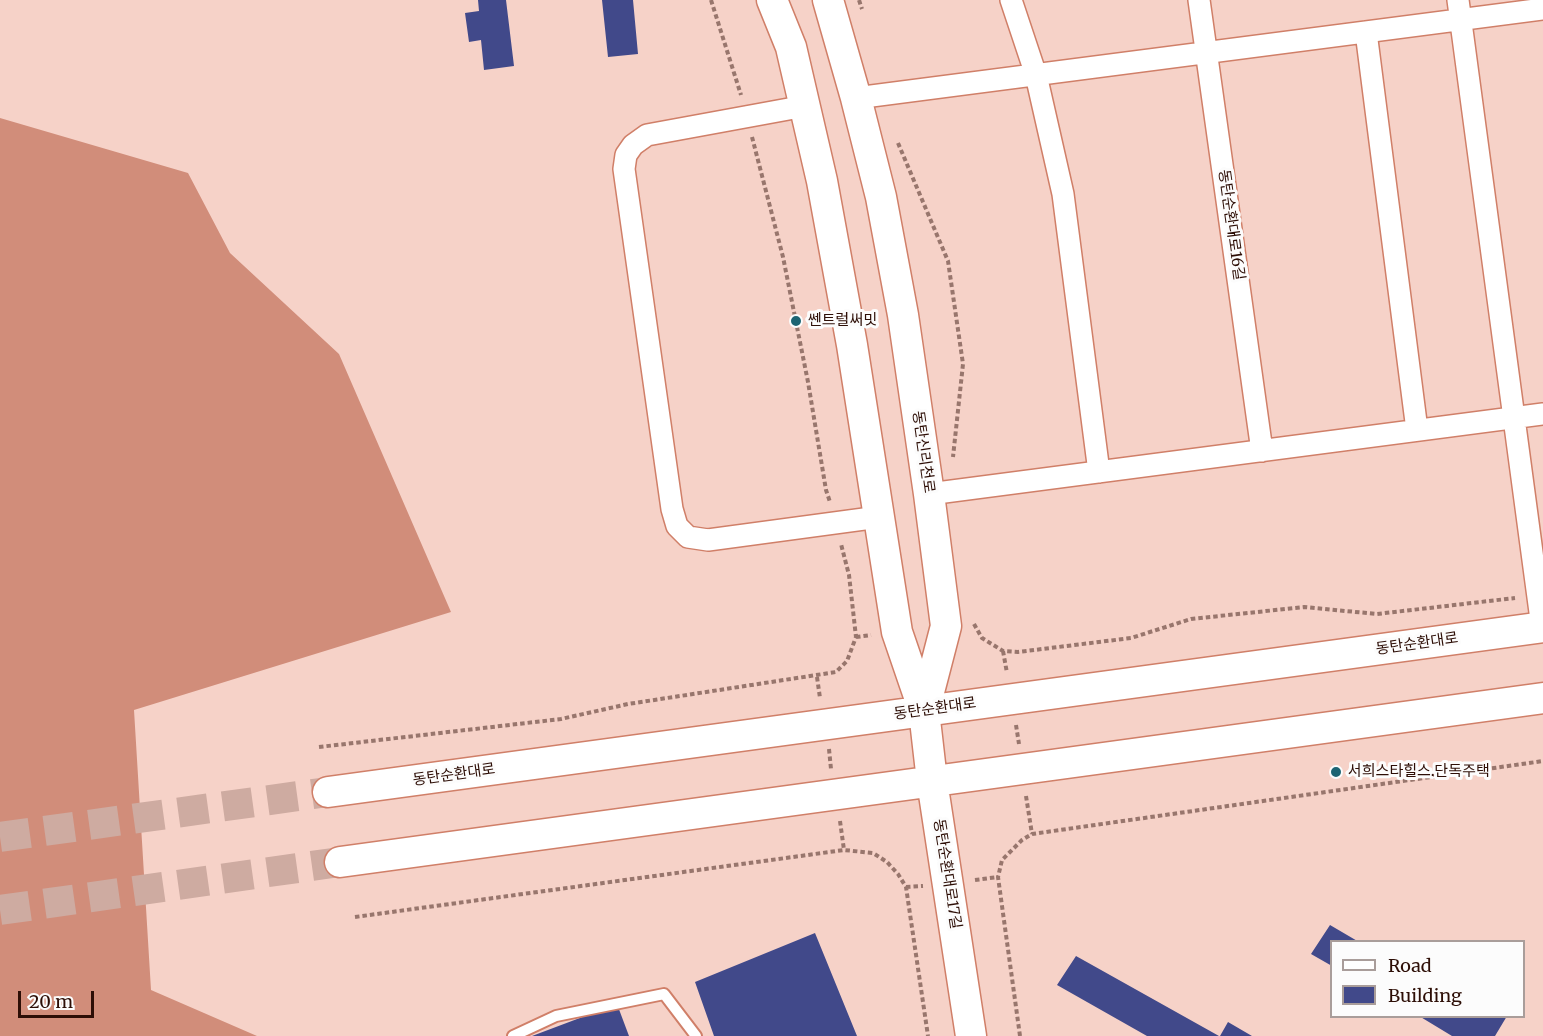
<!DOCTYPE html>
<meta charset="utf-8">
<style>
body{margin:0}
#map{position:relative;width:1543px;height:1036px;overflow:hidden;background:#f6d2c8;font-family:Merriweather,serif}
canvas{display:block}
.legend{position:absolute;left:1330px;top:940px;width:195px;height:78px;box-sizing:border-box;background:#fcfcfc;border:2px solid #a99d9a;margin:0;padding:8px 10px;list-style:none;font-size:18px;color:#2d0e06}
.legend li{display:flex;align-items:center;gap:12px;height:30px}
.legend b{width:30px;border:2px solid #a99d9a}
.scale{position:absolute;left:18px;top:991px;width:76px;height:27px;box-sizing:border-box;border:3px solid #2d0e06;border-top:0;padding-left:8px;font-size:18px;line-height:21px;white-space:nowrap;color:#2d0e06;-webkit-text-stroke:4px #fcfcfc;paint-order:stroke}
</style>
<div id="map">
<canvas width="1543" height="1036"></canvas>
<ul class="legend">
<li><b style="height:8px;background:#fff"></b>Road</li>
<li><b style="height:16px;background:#41498a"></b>Building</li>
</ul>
<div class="scale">20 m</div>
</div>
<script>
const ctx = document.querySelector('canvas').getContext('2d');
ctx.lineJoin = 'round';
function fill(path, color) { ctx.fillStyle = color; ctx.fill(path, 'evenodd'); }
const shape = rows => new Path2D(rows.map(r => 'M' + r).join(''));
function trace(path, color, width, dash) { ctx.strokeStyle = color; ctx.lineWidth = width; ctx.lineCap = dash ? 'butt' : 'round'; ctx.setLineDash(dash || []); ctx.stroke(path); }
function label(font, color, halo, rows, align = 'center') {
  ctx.font = font + ' Merriweather,"Noto Sans KR",serif'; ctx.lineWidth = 6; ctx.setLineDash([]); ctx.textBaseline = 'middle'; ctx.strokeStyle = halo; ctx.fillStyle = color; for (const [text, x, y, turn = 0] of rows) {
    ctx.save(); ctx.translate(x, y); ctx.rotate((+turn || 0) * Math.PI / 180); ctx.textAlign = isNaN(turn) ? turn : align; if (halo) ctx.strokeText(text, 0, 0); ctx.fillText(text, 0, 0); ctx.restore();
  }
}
fill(shape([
 [0,118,188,173,230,253,339,354,451,612,134,710,151,990,257,1036,0,1036]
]), '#d18d7a');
fill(shape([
 [478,0,506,0,514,66,484,70,481,40,469,42,465,13,479,11],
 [602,0,633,0,638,54,608,57],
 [1330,925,1359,942,1332,942,1332,966,1311,954],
 [815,933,857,1036,714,1036,695,982],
 [1076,956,1219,1036,1147,1036,1057,985],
 [617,1004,629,1036,532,1036],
 [1419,1016,1507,1016,1495,1036,1452,1036],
 [1228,1022,1252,1036,1220,1036]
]), '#41498a');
trace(shape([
 [0,837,328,792],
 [0,910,340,862]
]), '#ceaba1', 30, [30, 15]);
const lane = shape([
 [513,1036,556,1016,664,994,696,1036]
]);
const street = shape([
 [1011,0,1036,75,1063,194,1099,472],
 [1199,0,1262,451],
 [1458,0,1542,627],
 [1366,32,1417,430],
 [856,98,1543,9],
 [805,106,647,135,633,145,626,155,624,169,672,509,677,526,688,537,708,540,879,517],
 [929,494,1543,414]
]);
const secondary = shape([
 [772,0,791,47,822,181,852,345,897,632,924,711,932,781,971,1036],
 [828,0,856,98,881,197,903,315,929,494,946,626,924,711],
 [328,792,1543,627],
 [340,862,1543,698]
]);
trace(lane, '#d07f68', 14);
trace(street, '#d07f68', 24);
trace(secondary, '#d07f68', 33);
trace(shape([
 [711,0,741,95],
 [859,0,862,9],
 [752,137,783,257,808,382,826,490,830,502],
 [898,143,948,261,963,364,953,457],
 [974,624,982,638,1003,651,1018,652,1131,638,1191,619,1304,607,1377,614,1515,598],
 [856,637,871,635],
 [1003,651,1007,673],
 [817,677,820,698],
 [1016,725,1019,744],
 [319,747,561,719,628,704,836,672,847,661,856,637,849,575,841,544],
 [829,749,831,769],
 [1026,796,1032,834],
 [840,821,844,850],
 [975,880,998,877],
 [906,887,923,886],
 [355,917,844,850,873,853,887,862,898,874,906,887,928,1036],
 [1020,1036,998,877,1002,860,1022,840,1032,834,1543,761]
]), '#98766d', 4, [4.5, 3]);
trace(lane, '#fff', 10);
trace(street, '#fff', 21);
trace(secondary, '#fff', 30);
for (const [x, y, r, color] of [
 [796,321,6,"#1d6473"],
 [1336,772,6,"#1d6473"]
]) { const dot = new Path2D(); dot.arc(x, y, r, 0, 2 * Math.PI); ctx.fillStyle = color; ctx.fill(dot); trace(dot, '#fcfcfc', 2); }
label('15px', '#2d0e06', '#fcfcfc', [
 ["동탄순환대로16길",1231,225,82],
 ["동탄신리천로",923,452,82],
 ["동탄순환대로",1417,644,-8],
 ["동탄순환대로",935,709,-8],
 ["동탄순환대로",454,775,-8],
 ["동탄순환대로17길",947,874,81]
]);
label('15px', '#2d0e06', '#fcfcfc', [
 ["쎈트럴써밋",808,321],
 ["서희스타힐스.단독주택",1348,772]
], 'left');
</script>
